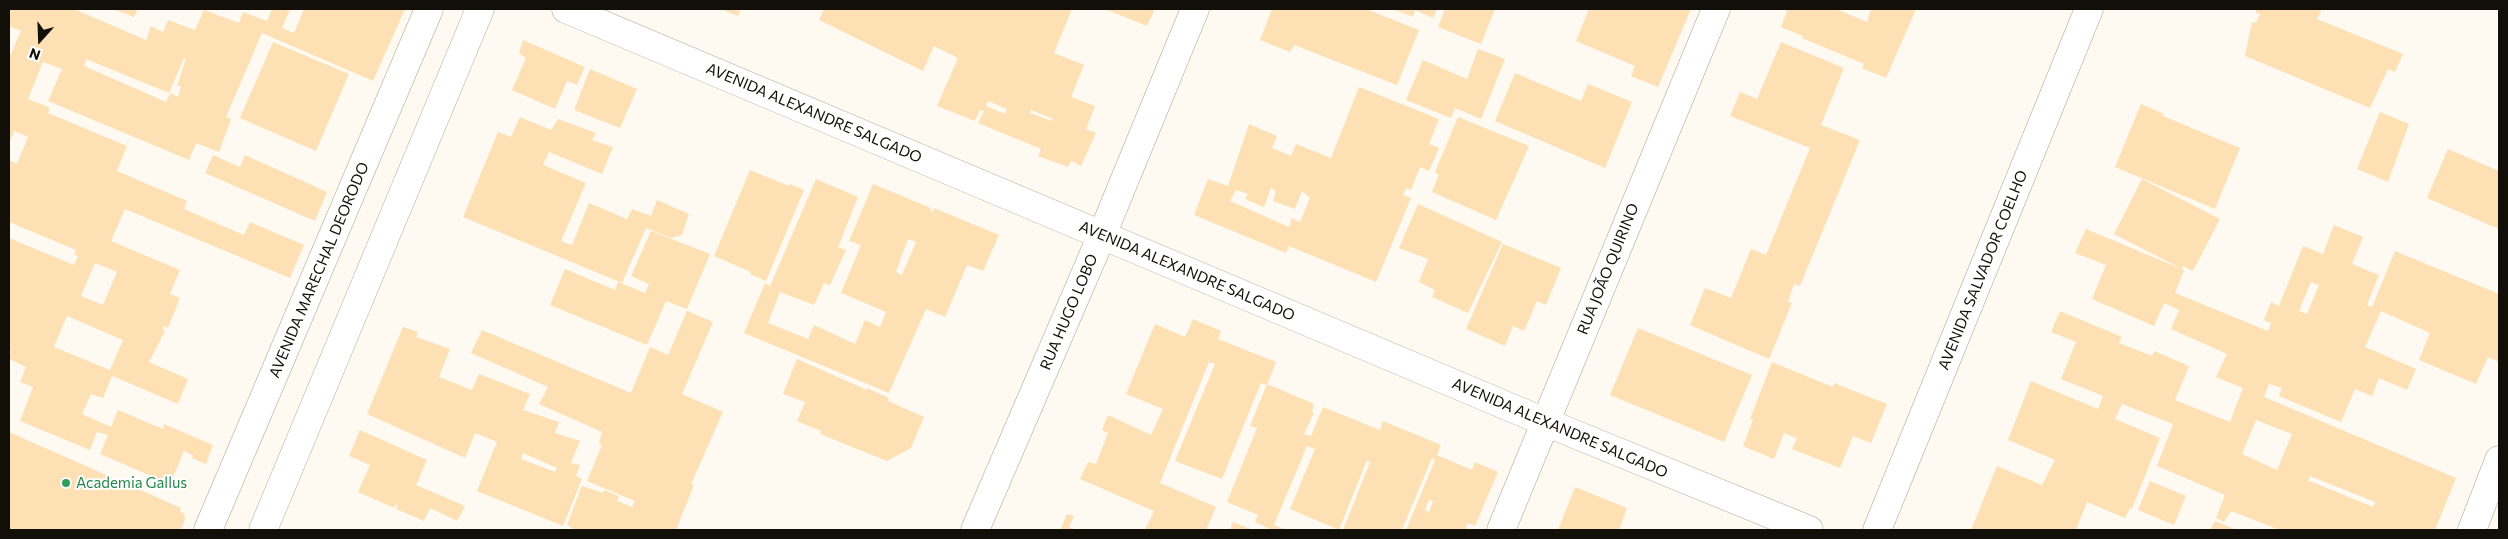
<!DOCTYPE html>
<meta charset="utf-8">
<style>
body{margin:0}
#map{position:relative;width:2508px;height:539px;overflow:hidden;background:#fefaf2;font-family:Commissioner,sans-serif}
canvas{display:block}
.frame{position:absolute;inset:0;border:10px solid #120f08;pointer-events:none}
.north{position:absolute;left:15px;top:15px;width:50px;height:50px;-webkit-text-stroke:4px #fff;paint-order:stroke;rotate:200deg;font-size:14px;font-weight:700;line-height:20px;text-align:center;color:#120f08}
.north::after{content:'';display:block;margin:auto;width:18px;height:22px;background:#120f08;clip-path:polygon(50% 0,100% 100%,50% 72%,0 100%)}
</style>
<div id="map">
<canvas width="2508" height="539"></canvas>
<div class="frame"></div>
<div class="north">N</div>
</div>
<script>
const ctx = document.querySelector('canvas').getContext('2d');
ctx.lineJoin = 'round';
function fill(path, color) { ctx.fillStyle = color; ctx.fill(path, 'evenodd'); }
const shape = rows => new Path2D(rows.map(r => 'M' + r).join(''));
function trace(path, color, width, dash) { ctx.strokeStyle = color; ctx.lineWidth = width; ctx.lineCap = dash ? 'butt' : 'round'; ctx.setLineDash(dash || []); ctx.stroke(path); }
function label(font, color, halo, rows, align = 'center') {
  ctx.font = font + ' Commissioner,sans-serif'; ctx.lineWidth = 4; ctx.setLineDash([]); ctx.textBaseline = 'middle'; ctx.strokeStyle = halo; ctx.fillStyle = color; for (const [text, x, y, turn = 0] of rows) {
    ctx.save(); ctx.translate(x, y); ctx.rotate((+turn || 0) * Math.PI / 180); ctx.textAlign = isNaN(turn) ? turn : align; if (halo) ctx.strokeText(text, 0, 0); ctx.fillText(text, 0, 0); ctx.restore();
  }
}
fill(shape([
 [9,9,74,9,146,40,151,26,163,32,168,20,195,30,204,10,239,23,243,12,267,21,272,9,290,9,282,28,294,33,304,9,405,9,373,81,262,33,226,117,231,119,219,152,196,143,189,160,48,101,62,69,43,62,28,99,50,108,48,113,127,146,117,171,187,201,184,209,244,235,250,222,304,245,290,278,125,209,111,241,180,270,170,294,180,298,168,328,164,326,163,330,165,331,149,362,188,379,178,404,112,376,103,398,91,394,82,414,111,427,118,410,163,429,164,424,213,445,206,464,192,458,193,455,184,451,170,484,100,454,108,435,97,432,90,450,20,421,33,387,20,382,26,367,9,359,11,351,9,350,9,238,74,265,78,256,74,255,76,250,9,222,9,160,17,164,28,137,14,131,9,144,9,58,21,31,9,26],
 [184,58,186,59,177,86,181,86,178,97,170,93,166,102,84,66,86,59,169,93],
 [95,263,117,272,103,305,81,296],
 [67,316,123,340,110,370,54,347],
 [113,9,138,9,134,17],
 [721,9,741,9,738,16],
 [824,9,1072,9,1054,53,1084,65,1071,97,1095,106,1086,129,1096,133,1081,166,1071,161,1068,167,1038,156,1041,149,978,123,984,111,980,110,975,121,937,106,958,58,934,46,923,71,819,20],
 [988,101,1007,109,1005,114,986,106],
 [1031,110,1053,119,1052,121,1030,113],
 [1105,9,1155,9,1147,26],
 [1272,9,1366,9,1419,30,1397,85,1294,45,1290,52,1260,40],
 [1393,9,1437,9,1433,18,1415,10,1413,17],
 [1445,9,1495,9,1481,44,1438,27],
 [1589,9,1691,9,1658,87,1631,76,1635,66,1576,41],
 [1788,9,1836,9,1867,22,1871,9,1916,9,1886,78,1862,68,1864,64,1802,38,1803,36,1781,27],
 [2257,9,2322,9,2317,19,2403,54,2395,72,2388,69,2370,108,2245,56,2252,22,2256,23,2260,14,2255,12],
 [523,40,585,67,577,85,567,81,555,109,512,90,526,58,519,53],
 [273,42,349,74,316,151,240,118],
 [1781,42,1844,68,1821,125,1860,140,1800,286,1794,284,1788,302,1792,303,1769,359,1690,325,1705,288,1731,298,1751,249,1766,255,1810,148,1730,116,1740,92,1757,99],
 [1478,49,1505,59,1481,119,1455,108,1451,118,1406,100,1423,60,1467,79],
 [590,69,637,89,620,128,574,110],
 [1515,73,1581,101,1588,84,1632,102,1605,168,1495,121],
 [1359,87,1439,119,1429,144,1439,148,1429,171,1420,167,1411,190,1406,188,1403,195,1411,198,1376,282,1289,246,1286,253,1194,215,1208,179,1228,186,1249,124,1277,136,1272,148,1291,156,1296,144,1331,158],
 [1271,188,1276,191,1273,201,1295,209,1302,191,1310,198,1300,222,1292,218,1289,227,1230,201,1236,190,1248,194,1245,199,1264,207],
 [2141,104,2164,114,2163,116,2240,148,2215,209,2115,167],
 [2380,112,2409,124,2388,182,2357,169],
 [520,117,551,130,558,119,596,133,592,140,613,147,602,174,549,152,543,165,586,183,561,241,572,245,589,203,627,219,632,209,651,216,657,200,689,214,682,235,671,238,646,228,622,283,463,217,498,132,511,137],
 [1458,117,1529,146,1496,220,1432,192,1439,175,1435,172],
 [2448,149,2499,171,2499,229,2427,198],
 [213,155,240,167,245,155,327,192,315,221,205,173],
 [750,170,789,186,790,184,804,190,766,281,750,274,751,272,714,256],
 [816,179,858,197,838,247,846,250,830,285,824,283,814,305,780,292,768,323,808,339,814,325,855,344,865,320,880,327,886,312,841,293,861,245,849,241,873,184,931,208,930,211,933,212,934,208,999,235,983,271,967,265,945,317,926,309,889,393,744,333,765,283,770,286],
 [908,239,916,242,902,275,896,272],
 [2142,179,2220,219,2193,271,2183,266,2182,269,2114,234],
 [1418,204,1502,242,1468,313,1432,297,1435,290,1419,282,1428,259,1399,248],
 [2334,225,2363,237,2352,264,2379,275,2367,305,2372,307,2395,251,2499,294,2499,362,2488,357,2476,384,2419,360,2430,333,2381,311,2365,347,2416,369,2407,390,2379,378,2372,396,2355,389,2341,422,2279,396,2282,388,2269,384,2264,397,2456,478,2435,530,2280,530,2231,511,2224,522,2216,518,2225,495,2157,466,2173,424,2122,404,2115,419,2160,438,2132,509,2130,508,2125,518,2087,502,2076,530,1971,530,1997,466,2042,485,2055,460,2008,440,2031,381,2098,409,2103,396,2061,379,2076,342,2051,332,2060,311,2122,337,2119,343,2152,356,2154,351,2189,366,2175,400,2230,422,2243,388,2216,377,2227,354,2171,329,2179,310,2164,303,2154,326,2092,299,2106,265,2075,253,2086,229,2184,270,2175,293,2268,331,2271,323,2264,320,2271,302,2279,306,2303,246,2323,254],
 [2311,282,2319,285,2307,314,2299,311],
 [2256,420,2292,434,2277,470,2242,454],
 [2310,476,2375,502,2373,507,2310,481,2308,483],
 [651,231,710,254,687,309,666,301,647,345,550,305,565,269,615,290,618,282,645,293,649,284,631,276],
 [1503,244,1561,268,1546,305,1537,301,1524,331,1513,326,1505,346,1466,329],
 [687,311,713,322,682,394,723,412,691,484,694,485,676,530,572,530,572,528,567,525,578,496,581,498,578,494,582,486,603,493,604,490,619,496,617,501,632,507,635,501,587,481,602,445,599,444,602,432,539,404,548,387,471,353,482,330,631,393,650,347,668,355],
 [1193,319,1221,331,1218,339,1276,362,1267,385,1261,383,1222,479,1175,461,1215,364,1209,362,1160,483,1216,507,1206,530,1145,530,1154,511,1080,479,1088,462,1096,464,1108,433,1102,430,1108,415,1151,435,1163,409,1126,394,1155,324,1185,337],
 [403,327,418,332,416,337,450,349,439,377,472,390,479,374,530,394,523,410,559,422,555,433,580,441,571,463,580,465,576,476,582,479,563,526,477,491,497,442,475,433,465,458,367,414],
 [523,453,557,468,555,472,521,459],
 [1638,328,1752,375,1724,442,1610,395],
 [797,359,867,390,867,388,889,398,888,401,924,417,911,448,887,461,820,434,821,431,797,421,805,402,783,394],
 [1772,362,1833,387,1834,383,1887,404,1871,443,1853,436,1840,468,1792,449,1797,438,1784,433,1774,459,1743,446,1753,420,1750,419],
 [1267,384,1314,404,1312,412,1314,413,1304,434,1311,436,1323,407,1380,430,1383,421,1441,445,1437,455,1472,470,1475,462,1498,472,1475,526,1468,523,1466,528,1471,530,1406,530,1435,460,1432,458,1402,530,1343,530,1370,462,1367,460,1339,530,1290,509,1315,449,1307,446,1274,525,1286,530,1272,530,1255,522,1258,515,1227,502,1257,428,1250,426],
 [1429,500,1433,501,1429,512,1425,510],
 [360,430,427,460,416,485,465,506,457,521,430,508,424,521,396,509,398,505,395,505,394,508,358,492,370,465,349,456],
 [9,432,181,508,180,512,184,513,185,519,181,530,9,530],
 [2150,481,2186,496,2174,525,2138,510],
 [1575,487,1627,508,1619,530,1558,530],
 [1067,514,1074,516,1069,527,1077,530,1060,530],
 [2215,521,2237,530,2210,530],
 [1233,522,1253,530,1230,530]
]), '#fde0b4');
const minor = shape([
 [566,9,1545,422,1809,530],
 [208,530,429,9],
 [263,530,480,9],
 [975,530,1102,235,1195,9],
 [1501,530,1716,9],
 [1877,530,2089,9],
 [2472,530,2499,460]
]);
trace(minor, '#aba28f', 29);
trace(minor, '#fff', 28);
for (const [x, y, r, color] of [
 [66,483,5,"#2e9e5b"]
]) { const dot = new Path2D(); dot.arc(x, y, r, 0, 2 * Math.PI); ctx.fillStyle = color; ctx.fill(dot); trace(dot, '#fff', 2); }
label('15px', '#120f08', '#fff', [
 ["AVENIDA ALEXANDRE SALGADO",814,113,23],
 ["RUA JOÃO QUIRINO",1608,269,-68],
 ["AVENIDA MARECHAL DEORODO",319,270,-67],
 ["AVENIDA SALVADOR COELHO",1983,270,-68],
 ["AVENIDA ALEXANDRE SALGADO",1187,271,23],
 ["RUA HUGO LOBO",1069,312,-67],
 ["AVENIDA ALEXANDRE SALGADO",1560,428,23]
]);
label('15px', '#27864d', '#fff', [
 ["Academia Gallus",76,483]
], 'left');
</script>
